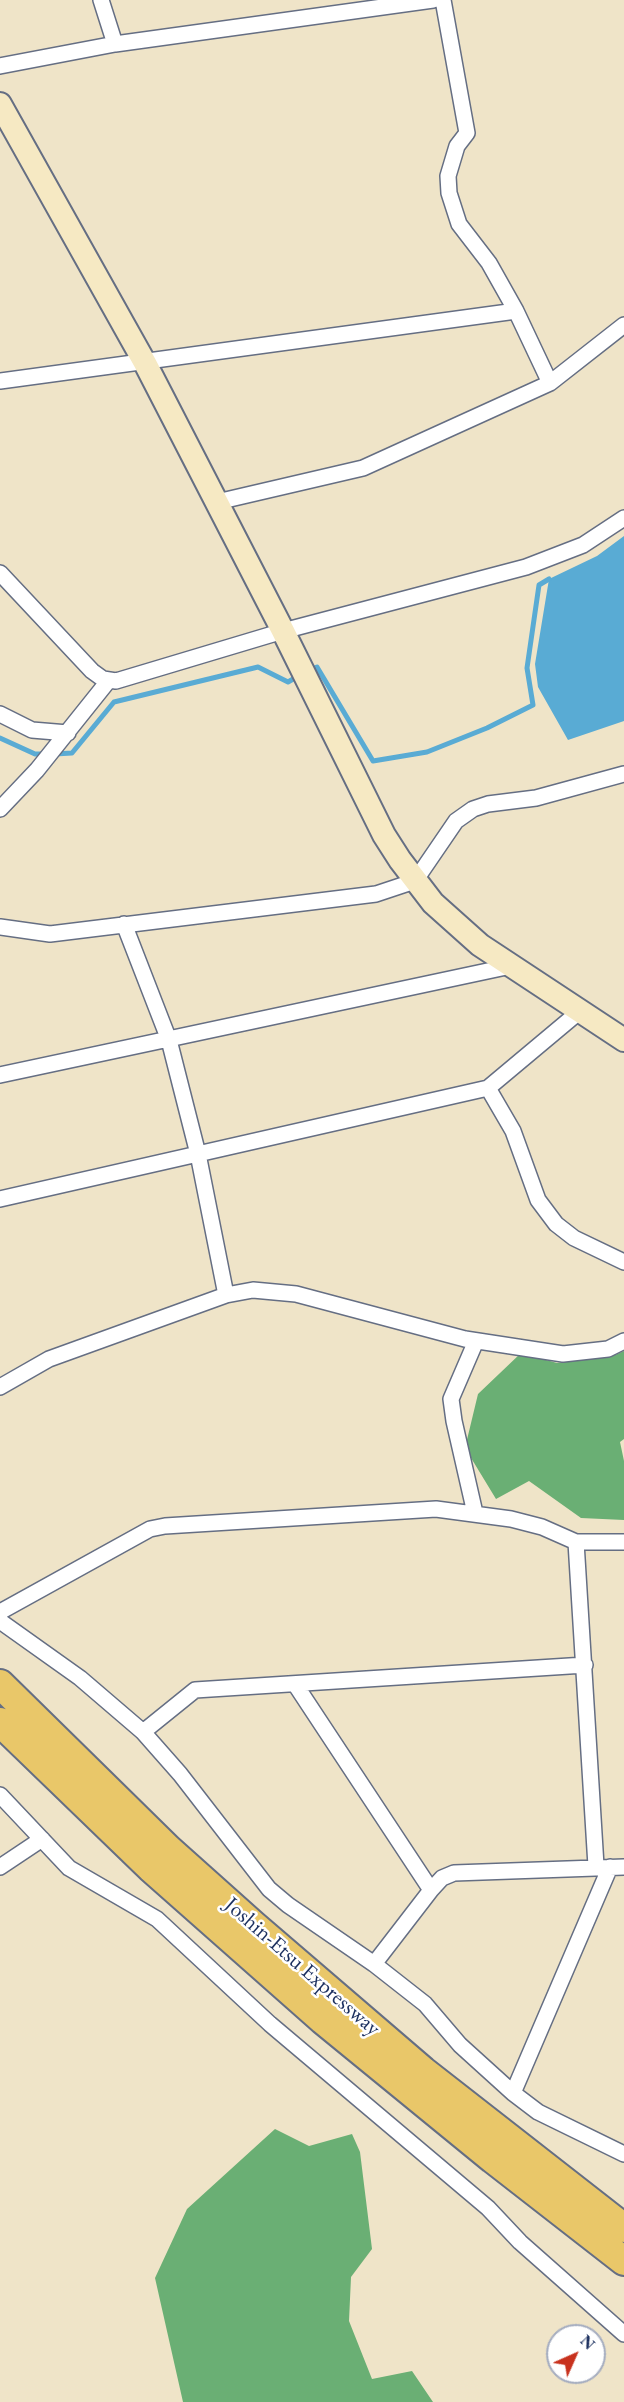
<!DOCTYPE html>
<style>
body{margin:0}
#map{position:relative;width:624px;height:2402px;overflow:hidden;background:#efe4c8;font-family:"EB Garamond",serif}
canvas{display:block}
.north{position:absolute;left:546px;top:2324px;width:60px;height:60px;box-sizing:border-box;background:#fff;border:2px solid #a4acbf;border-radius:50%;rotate:45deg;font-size:16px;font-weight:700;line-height:24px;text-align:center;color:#1b2f5e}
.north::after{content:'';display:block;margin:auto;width:21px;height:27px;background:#c8321e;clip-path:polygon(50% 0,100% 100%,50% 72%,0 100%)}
</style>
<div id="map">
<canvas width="624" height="2402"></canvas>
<div class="north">N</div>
</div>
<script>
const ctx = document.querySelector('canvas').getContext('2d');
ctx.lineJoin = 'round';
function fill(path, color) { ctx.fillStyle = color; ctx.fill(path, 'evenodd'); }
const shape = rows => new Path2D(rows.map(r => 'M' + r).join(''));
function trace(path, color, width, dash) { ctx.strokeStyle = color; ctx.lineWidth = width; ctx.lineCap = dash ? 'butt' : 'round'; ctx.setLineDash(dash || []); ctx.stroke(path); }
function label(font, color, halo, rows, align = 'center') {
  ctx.font = font + ' "EB Garamond",serif'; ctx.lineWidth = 5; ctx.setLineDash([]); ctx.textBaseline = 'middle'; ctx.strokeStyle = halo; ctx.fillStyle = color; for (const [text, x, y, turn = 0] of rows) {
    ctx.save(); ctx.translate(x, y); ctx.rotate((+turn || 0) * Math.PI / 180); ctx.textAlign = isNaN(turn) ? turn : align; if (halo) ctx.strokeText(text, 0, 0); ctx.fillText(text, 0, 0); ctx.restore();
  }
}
fill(shape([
 [624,1351,624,1439,620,1442,624,1461,624,1520,581,1518,529,1481,496,1499,465,1448,478,1394,521,1353,557,1363,615,1355],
 [275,2129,309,2146,352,2134,360,2152,372,2249,351,2277,349,2321,372,2379,412,2371,433,2402,183,2402,155,2278,187,2209]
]), '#6aaf74');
fill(shape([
 [624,536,624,721,568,740,538,687,535,664,549,579,597,556]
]), '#59abd4');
trace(shape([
 [308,671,317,667,373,761,427,752,487,728,533,705,527,668,539,585,549,579],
 [0,738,35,754,45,754],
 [55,754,72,753,114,702,258,667,288,682,300,675]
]), '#59abd4', 5);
const street = shape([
 [101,0,115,44],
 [443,0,467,133,457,146,448,176,449,193,459,224,489,263,516,311,550,383],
 [0,66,115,44,433,0],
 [0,381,516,311],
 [217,502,363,468,550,383,624,325],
 [0,573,92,671,103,679,116,681,283,631,526,567,583,545,624,518],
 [0,714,32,730,68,733],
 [0,809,37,770,109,680],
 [124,924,169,1040,198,1154,226,1295],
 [0,927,50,934,376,894,415,881,456,821,473,809,488,804,536,798,624,774],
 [0,1075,511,966],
 [488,1088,513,1131,538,1200,556,1224,574,1238,624,1262],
 [0,1199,488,1088,580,1011],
 [0,1387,49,1359,226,1295,253,1290,296,1294,465,1339,563,1354,608,1349,624,1341],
 [475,1513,454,1421,451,1399,476,1341],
 [576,1542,596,1866],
 [0,1612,150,1529,165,1526,436,1509,511,1519,542,1527,576,1542,624,1542],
 [0,1621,80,1678,143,1732,180,1774,269,1889,288,1905,374,1964,425,2004,460,2045,513,2093,538,2112,624,2154],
 [295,1684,431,1890],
 [143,1732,195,1690,585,1665],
 [0,1795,69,1868,157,1919,270,2024,488,2208,520,2242,624,2334],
 [0,1867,42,1839],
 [374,1964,431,1890,442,1878,454,1873,624,1867],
 [513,2093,610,1867]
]);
const secondary = shape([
 [0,104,145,363,283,631,384,835,400,860,433,903,480,945,624,1040]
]);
const highway = shape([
 [0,1684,168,1849,253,1925,423,2071,624,2228],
 [0,1722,151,1868,323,2020,493,2159,624,2261]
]);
trace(street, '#656e83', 18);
trace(secondary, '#656e83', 26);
trace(highway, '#656e83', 32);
trace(street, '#fff', 15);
trace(secondary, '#f6e9c3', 22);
trace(highway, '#e9c769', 28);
label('22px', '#1b2f5e', '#fff', [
 ["Joshin-Etsu Expressway",302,1967,41]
]);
</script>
